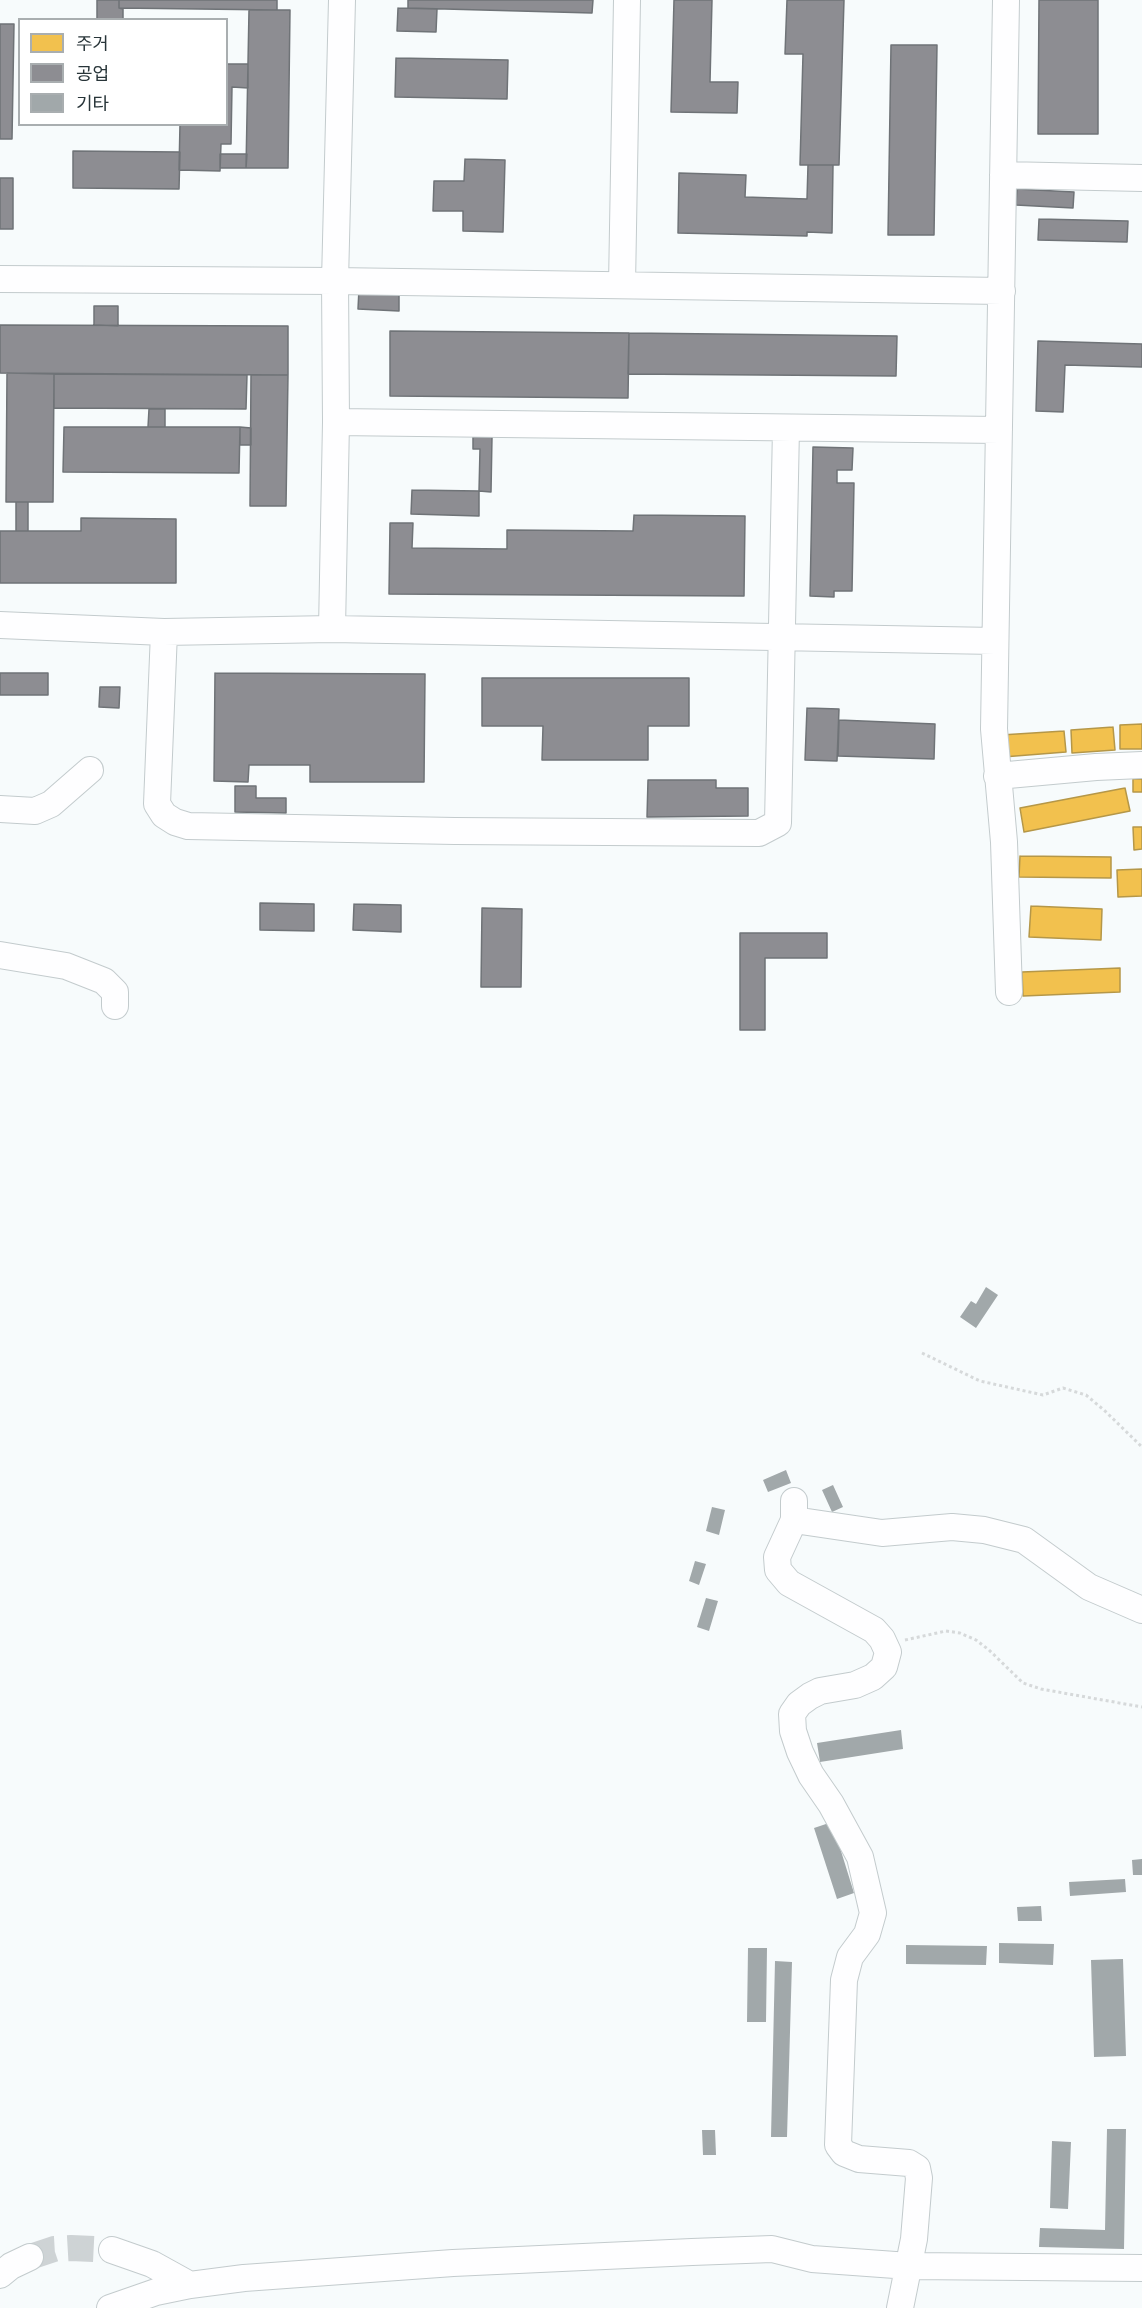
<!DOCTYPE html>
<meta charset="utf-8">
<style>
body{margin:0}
#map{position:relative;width:1142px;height:2308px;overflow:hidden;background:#f7fbfc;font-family:"Source Sans 3","Noto Sans KR",sans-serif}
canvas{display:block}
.legend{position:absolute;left:18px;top:18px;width:210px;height:108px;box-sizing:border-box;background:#fff;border:2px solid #a9aeb0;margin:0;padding:8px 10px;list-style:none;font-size:18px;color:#283539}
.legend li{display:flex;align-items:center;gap:12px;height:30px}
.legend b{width:30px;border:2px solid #a9aeb0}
</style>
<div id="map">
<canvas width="1142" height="2308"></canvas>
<ul class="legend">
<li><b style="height:16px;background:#f2c14e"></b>주거</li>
<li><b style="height:16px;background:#8d8d92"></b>공업</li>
<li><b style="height:16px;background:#a1a8aa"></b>기타</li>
</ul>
</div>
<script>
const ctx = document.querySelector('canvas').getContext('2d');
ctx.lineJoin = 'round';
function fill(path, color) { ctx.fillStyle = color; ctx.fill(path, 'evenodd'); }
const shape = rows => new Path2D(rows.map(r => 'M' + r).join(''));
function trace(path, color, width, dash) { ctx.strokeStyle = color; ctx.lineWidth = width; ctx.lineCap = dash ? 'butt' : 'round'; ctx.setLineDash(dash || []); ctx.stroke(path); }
const homes = shape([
 [1142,724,1142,749,1120,749,1120,725,1142,724],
 [1113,727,1115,750,1072,753,1071,730,1113,727],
 [1064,731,1066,752,1003,757,1001,735,1064,731],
 [1133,779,1142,779,1142,792,1133,792,1133,779],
 [1125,788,1130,811,1024,832,1020,808,1125,788],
 [1133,827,1142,827,1142,849,1134,850,1133,827],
 [1020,856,1111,857,1111,878,1019,877,1020,856],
 [1142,869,1142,896,1118,897,1117,870,1142,869],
 [1031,906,1102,909,1101,940,1029,937,1031,906],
 [1120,968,1120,992,1023,996,1022,972,1120,968]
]);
fill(homes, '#f2c14e');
trace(homes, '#b59748', 1.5);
const industry = shape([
 [97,0,119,0,119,8,123,9,123,20,97,20,97,0],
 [119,0,277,0,277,10,119,8,119,0],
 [408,0,593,0,592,13,408,8,408,0],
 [674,0,712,0,710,82,738,82,737,113,671,112,674,0],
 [787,0,844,0,839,165,800,165,803,54,785,54,787,0],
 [1039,0,1098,0,1098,134,1038,134,1039,0],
 [398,8,437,9,436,32,397,31,398,8],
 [249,10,290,10,288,168,246,168,249,10],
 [0,24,14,24,12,139,0,139,0,24],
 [891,45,937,45,934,235,888,235,891,45],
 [396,58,508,60,507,99,395,97,396,58],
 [226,64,248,64,248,88,232,87,231,144,221,144,220,171,179,170,180,124,226,124,226,64],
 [73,151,180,152,179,189,73,188,73,151],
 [220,154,247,154,246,168,220,168,220,154],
 [465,159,505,160,503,232,463,231,463,211,433,211,434,181,464,181,465,159],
 [808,165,833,165,832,233,807,232,807,236,678,233,679,173,746,175,745,197,807,199,808,165],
 [0,178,13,178,13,229,0,229,0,178],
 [1017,189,1074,192,1073,208,1016,205,1017,189],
 [1039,219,1128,221,1127,242,1038,240,1039,219],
 [359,289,399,290,399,311,358,309,359,289],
 [94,306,118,306,118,326,94,325,94,306],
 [0,325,288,326,288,375,0,373,0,325],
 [390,331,629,333,628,398,390,396,390,331],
 [629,333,897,336,896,376,628,374,629,333],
 [1038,341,1142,344,1142,367,1065,365,1063,412,1036,411,1038,341],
 [7,373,54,374,53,502,6,502,7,373],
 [54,374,247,375,246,409,54,408,54,374],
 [251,375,288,375,286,506,250,506,251,375],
 [149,409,165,409,165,427,148,427,149,409],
 [64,427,240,427,239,473,63,472,64,427],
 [240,427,251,428,251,445,240,445,240,427],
 [473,437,492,437,491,492,479,491,480,449,473,449,473,437],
 [813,447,853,448,852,470,837,470,837,483,854,483,852,591,834,591,834,597,810,596,813,447],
 [412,490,479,491,479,516,411,514,412,490],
 [16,502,28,502,28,531,16,531,16,502],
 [634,515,745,516,744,596,389,594,390,523,413,523,412,548,507,549,507,530,633,531,634,515],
 [81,518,176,519,176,583,0,583,0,531,81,531,81,518],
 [0,673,48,673,48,695,0,695,0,673],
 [215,673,425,674,424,782,310,782,310,765,249,765,248,782,214,781,215,673],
 [482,678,689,678,689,726,648,726,648,760,542,760,543,726,482,726,482,678],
 [100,687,120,687,119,708,99,707,100,687],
 [807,708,839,709,837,761,805,760,807,708],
 [839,720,935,724,934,759,838,756,839,720],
 [648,780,716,780,716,788,748,788,748,816,647,817,648,780],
 [235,786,256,786,256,798,286,798,286,813,235,812,235,786],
 [260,903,314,904,314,931,260,930,260,903],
 [354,904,401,905,401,932,353,930,354,904],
 [482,908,522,909,521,987,481,987,482,908],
 [740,933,827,933,827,958,765,958,765,1030,740,1030,740,933]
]);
fill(industry, '#8d8d92');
trace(industry, '#6f7377', 1.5);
fill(shape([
 [986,1287,998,1295,976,1328,960,1317,971,1301,976,1304],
 [786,1470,791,1483,768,1492,763,1480],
 [833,1485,843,1507,832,1512,822,1490],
 [712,1507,725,1510,719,1535,706,1531],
 [695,1561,706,1564,699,1585,689,1581],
 [706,1598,718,1601,709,1631,697,1627],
 [901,1730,903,1749,820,1762,817,1743],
 [832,1822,854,1893,837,1899,814,1828],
 [1142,1859,1142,1875,1133,1875,1132,1860],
 [1125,1879,1126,1892,1070,1896,1069,1882],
 [1041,1906,1042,1921,1018,1921,1017,1907],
 [999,1943,1054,1944,1053,1965,999,1963],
 [906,1945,987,1946,986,1965,906,1964],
 [748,1948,767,1948,766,2022,747,2022],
 [1123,1959,1126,2056,1094,2057,1091,1960],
 [775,1961,792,1962,787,2137,771,2137],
 [1107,2129,1126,2129,1124,2249,1039,2247,1040,2228,1105,2230],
 [702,2130,715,2130,716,2155,703,2155],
 [1052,2141,1071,2142,1068,2209,1050,2208]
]), '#a1a8aa');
trace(shape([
 [30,2257,54,2249,71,2248,112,2250]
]), '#ced3d5', 26, [26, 13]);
const minor = shape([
 [1006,0,994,729,1004,842,1009,992],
 [1003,175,1142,178],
 [0,279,335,281,1002,291],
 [622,285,627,0],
 [336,422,999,430],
 [0,625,164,632,332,629,336,422,335,281,342,0],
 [332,629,995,641],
 [164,632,157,804,164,815,175,822,188,826,455,831,759,833,778,823,786,428],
 [997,776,1096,767,1142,765],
 [0,809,35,811,51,804,90,770],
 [0,955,66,966,104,981,115,992,115,1006],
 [794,1501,794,1520,777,1557,778,1570,789,1583,874,1630,882,1639,888,1652,884,1667,873,1677,855,1685,820,1691,810,1696,799,1704,792,1714,793,1731,800,1752,811,1775,831,1804,860,1857,873,1913,867,1934,850,1957,844,1980,838,2145,844,2153,859,2159,909,2163,917,2168,919,2178,914,2239,900,2308],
 [794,1520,882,1533,952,1527,984,1530,1024,1540,1089,1587,1142,1610],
 [112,2250,152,2264,190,2285],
 [0,2275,11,2266,30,2257],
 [110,2308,156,2292,190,2285,244,2278,453,2263,692,2252,772,2249,812,2259,909,2266,1142,2268]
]);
trace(minor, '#c3cbcd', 28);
trace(shape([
 [922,1353,980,1381,1043,1395,1063,1388,1086,1395,1105,1411,1142,1447],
 [905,1640,946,1631,960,1633,976,1640,989,1650,1023,1683,1041,1689,1142,1707]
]), '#d6d9da', 3, [3, 3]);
trace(minor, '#fefeff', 26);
</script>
